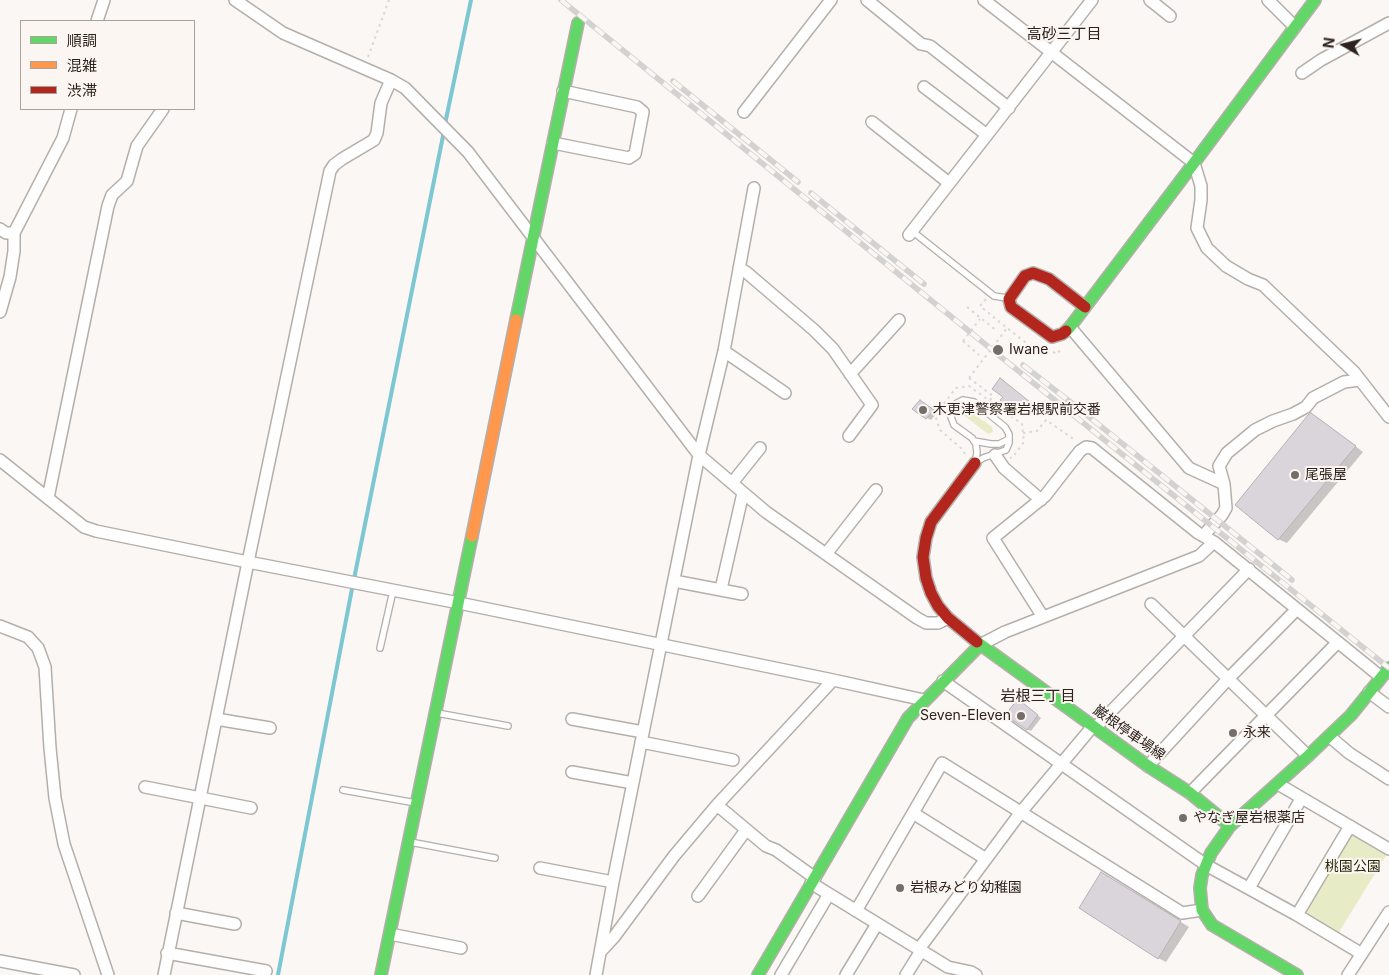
<!DOCTYPE html>
<meta charset="utf-8">
<style>
body{margin:0}
#map{position:relative;width:1389px;height:975px;overflow:hidden;background:#faf7f5;font-family:Inter,"Noto Sans JP",sans-serif}
canvas{display:block}
.legend{position:absolute;left:20px;top:20px;width:175px;height:90px;box-sizing:border-box;background:#fcf6f3;border:1px solid #a9a29d;margin:0;padding:6px 9px;list-style:none;font-size:15px;color:#2d231c}
.legend li{display:flex;align-items:center;gap:10px;height:25px}
.legend b{width:25px;border:1px solid #a9a29d}
.north{position:absolute;left:1319px;top:20px;width:50px;height:50px;-webkit-text-stroke:4px #fcf6f3;paint-order:stroke;rotate:278deg;font-size:14px;font-weight:700;line-height:20px;text-align:center;color:#2d231c}
.north::after{content:'';display:block;margin:auto;width:18px;height:22px;background:#2d231c;clip-path:polygon(50% 0,100% 100%,50% 72%,0 100%)}
</style>
<div id="map">
<canvas width="1389" height="975"></canvas>
<ul class="legend">
<li><b style="height:6px;background:#63d668"></b>順調</li>
<li><b style="height:6px;background:#ff974d"></b>混雑</li>
<li><b style="height:6px;background:#b3261e"></b>渋滞</li>
</ul>
<div class="north">N</div>
</div>
<script>
const ctx = document.querySelector('canvas').getContext('2d');
ctx.lineJoin = 'round';
function fill(path, color) { ctx.fillStyle = color; ctx.fill(path, 'evenodd'); }
const shape = rows => new Path2D(rows.map(r => 'M' + r).join(''));
function trace(path, color, width, dash) { ctx.strokeStyle = color; ctx.lineWidth = width; ctx.lineCap = dash ? 'butt' : 'round'; ctx.setLineDash(dash || []); ctx.stroke(path); }
function label(font, color, halo, rows, align = 'center') {
  ctx.font = font + ' Inter,"Noto Sans JP",sans-serif'; ctx.lineWidth = 4; ctx.setLineDash([]); ctx.textBaseline = 'middle'; ctx.strokeStyle = halo; ctx.fillStyle = color; for (const [text, x, y, turn = 0] of rows) {
    ctx.save(); ctx.translate(x, y); ctx.rotate((+turn || 0) * Math.PI / 180); ctx.textAlign = isNaN(turn) ? turn : align; if (halo) ctx.strokeText(text, 0, 0); ctx.fillText(text, 0, 0); ctx.restore();
  }
}
fill(shape([
 [965,408,992,427,993,432,988,434,962,414,961,410],
 [1348,831,1387,854,1336,937,1299,915]
]), '#e8ecc6');
fill(shape([
 [1030,403,1033,405,1023,417,1021,415],
 [924,404,937,413,931,420,927,418],
 [1311,414,1320,419,1363,452,1287,543,1278,539],
 [1022,703,1041,718,1031,731,1027,729],
 [1101,874,1189,927,1166,962,1158,958]
]), '#0003');
trace(shape([
 [445,124,471,0],
 [278,975,351,594,444,131]
]), '#7dc7d2', 4);
const building = shape([
 [1000,378,1030,402,1019,415,1016,413,1014,416,1006,410,1008,407,1000,400,1003,397,992,389,1000,378],
 [920,400,934,410,926,419,912,409,920,400],
 [1311,413,1356,446,1278,540,1235,505,1308,415,1311,413],
 [1018,699,1038,715,1027,730,1005,715,1018,699],
 [1101,872,1181,921,1158,959,1079,908,1101,872]
]);
fill(building, '#dad5da');
trace(building, '#b4b1b4', 1);
const lane = shape([
 [912,231,994,296,1007,298],
 [963,400,974,402,1005,427,1009,434,1009,443,1006,450,983,458,975,463,977,453,976,444,972,438,954,425,951,417,952,409,957,403,963,400],
 [974,441,991,444,999,444,1009,439],
 [380,648,393,591],
 [437,713,508,726],
 [343,790,416,803],
 [410,842,495,858]
]);
const street = shape([
 [235,0,283,33,391,80,405,88,468,152,699,455,766,512,917,618,926,623,938,623,948,618],
 [867,0,921,44,930,46,1009,108],
 [984,0,1194,163,1201,186,1201,200,1197,228,1207,248,1226,266,1248,279,1263,285,1354,372,1389,417],
 [1150,0,1170,16],
 [1268,0,1295,27],
 [97,21,104,0],
 [1302,73,1321,60,1389,23],
 [924,87,987,135],
 [744,112,831,0],
 [872,122,949,183],
 [553,143,629,158,635,154,643,112,637,107,563,91],
 [0,229,6,233,14,233],
 [909,235,1092,0],
 [739,268,746,272,814,330,833,349,872,405,849,436],
 [0,312,10,277,14,251,14,233,63,138,71,109],
 [1070,327,1189,468,1224,484,1219,466,1227,453,1255,430,1273,421,1293,414,1306,407,1313,398,1344,382,1360,380],
 [724,351,785,393],
 [850,374,899,320],
 [995,455,1004,468,1041,500],
 [0,460,84,527,96,531,248,562,459,603,833,680,924,700],
 [732,483,760,448],
 [48,498,108,206,112,195,127,181,137,146,163,109],
 [1203,536,1222,515,1226,508,1224,484],
 [826,554,876,490],
 [674,581,742,594],
 [721,589,743,493],
 [1151,604,1308,756],
 [1043,617,993,538,1045,496,1080,451,1086,447,1092,448,1198,533,1214,542,1381,677],
 [0,626,28,637,38,648,45,667,50,748,55,798,64,844,108,975],
 [980,645,1005,632,1199,556,1214,542],
 [943,681,1206,865,1297,915,1362,954],
 [1369,692,1389,707],
 [216,719,270,728],
 [572,719,643,732],
 [1095,728,1249,569],
 [1329,736,1349,753,1389,779],
 [641,742,733,760],
 [1148,766,1228,679,1297,609],
 [572,772,633,783],
 [1278,784,1389,849],
 [145,787,251,808],
 [1190,793,1338,642],
 [717,805,766,846,776,850,815,878],
 [913,813,986,859],
 [540,868,613,882],
 [811,883,948,967,971,972,976,975],
 [1249,888,1301,799],
 [698,896,746,830],
 [856,911,942,763,1182,913,1202,910],
 [176,913,235,924],
 [1297,915,1350,826],
 [390,934,461,948],
 [919,949,1021,812,1093,726],
 [602,950,614,937,674,856,717,805,833,680],
 [167,953,266,971],
 [0,961,74,975],
 [164,975,248,562,330,171,334,165,342,159,374,140,377,133,381,103,391,80],
 [596,975,613,882,699,455,724,351,754,188],
 [781,975,829,894],
 [846,975,877,924],
 [906,975,921,951],
 [1348,975,1389,912]
]);
const fast = shape([
 [516,320,578,23],
 [1066,331,1070,327,1194,163,1315,0],
 [977,642,1148,766,1190,793,1230,826],
 [381,975,472,536],
 [758,975,908,718,980,645],
 [1297,975,1212,925,1202,910,1200,888,1202,875,1211,853,1230,826,1308,756,1351,715,1389,668]
]);
const slow = shape([
 [472,536,516,320]
]);
const jam = shape([
 [1066,331,1062,334,1052,337,1011,307,1009,299,1025,276,1033,273,1049,279,1085,307],
 [975,463,931,522,926,538,923,557,926,578,931,593,938,606,948,618,977,642]
]);
trace(lane, '#b5afab', 8);
trace(street, '#b5afab', 14);
trace(fast, '#b5afab', 14);
trace(slow, '#b5afab', 14);
trace(jam, '#b5afab', 14);
trace(shape([
 [368,57,389,0],
 [986,299,980,306,1007,328,1034,349,1039,351,1043,346],
 [967,307,997,331],
 [963,341,979,355],
 [1053,352,1057,354,1061,349],
 [969,378,993,396,990,400],
 [1023,433,1037,431,1046,420,1075,440],
 [965,454,962,449,940,430,935,415,956,388,969,386,1022,424,1024,442,1013,457,1010,458]
]), '#d9d8d7', 2, [2.5, 4]);
trace(lane, '#fefefe', 5.5);
trace(street, '#fefefe', 11);
trace(fast, '#63d668', 11);
trace(slow, '#ff974d', 11);
trace(jam, '#b3261e', 11);
const rail = shape([
 [561,0,996,353,1389,668],
 [673,81,798,182],
 [811,193,924,284],
 [1023,365,1078,408,1292,580]
]);
trace(rail, '#d3d2d0', 5.5);
trace(rail, '#fcf6f3', 4, [11]);
trace(shape([
 [963,341,980,319],
 [969,378,1007,328]
]), '#d9d8d7', 2, [2.5, 4]);
for (const [x, y, r, color] of [
 [998,350,6,"#756d68"],
 [923,410,5,"#756d68"],
 [1295,475,5,"#756d68"],
 [1021,716,5,"#756d68"],
 [1233,733,5,"#756d68"],
 [1183,818,5,"#756d68"],
 [900,888,5,"#756d68"]
]) { const dot = new Path2D(); dot.arc(x, y, r, 0, 2 * Math.PI); ctx.fillStyle = color; ctx.fill(dot); trace(dot, '#fcf6f3', 2); }
label('14px', '#2d231c', '#fcf6f3', [
 ["Iwane",1009,350],
 ["木更津警察署岩根駅前交番",933,410],
 ["尾張屋",1305,475],
 ["Seven-Eleven",1011,716,"right"],
 ["永来",1243,733],
 ["やなぎ屋岩根薬店",1193,818],
 ["岩根みどり幼稚園",910,888]
], 'left');
label('14px', '#2d231c', '#fcf6f3', [
 ["巌根停車場線",1129,733,35]
]);
label('14px', '#292c0b', '#fcf6f3', [
 ["桃園公園",1353,867]
]);
label('15px', '#2d231c', '#fcf6f3', [
 ["高砂三丁目",1064,34],
 ["岩根三丁目",1038,696]
]);
</script>
